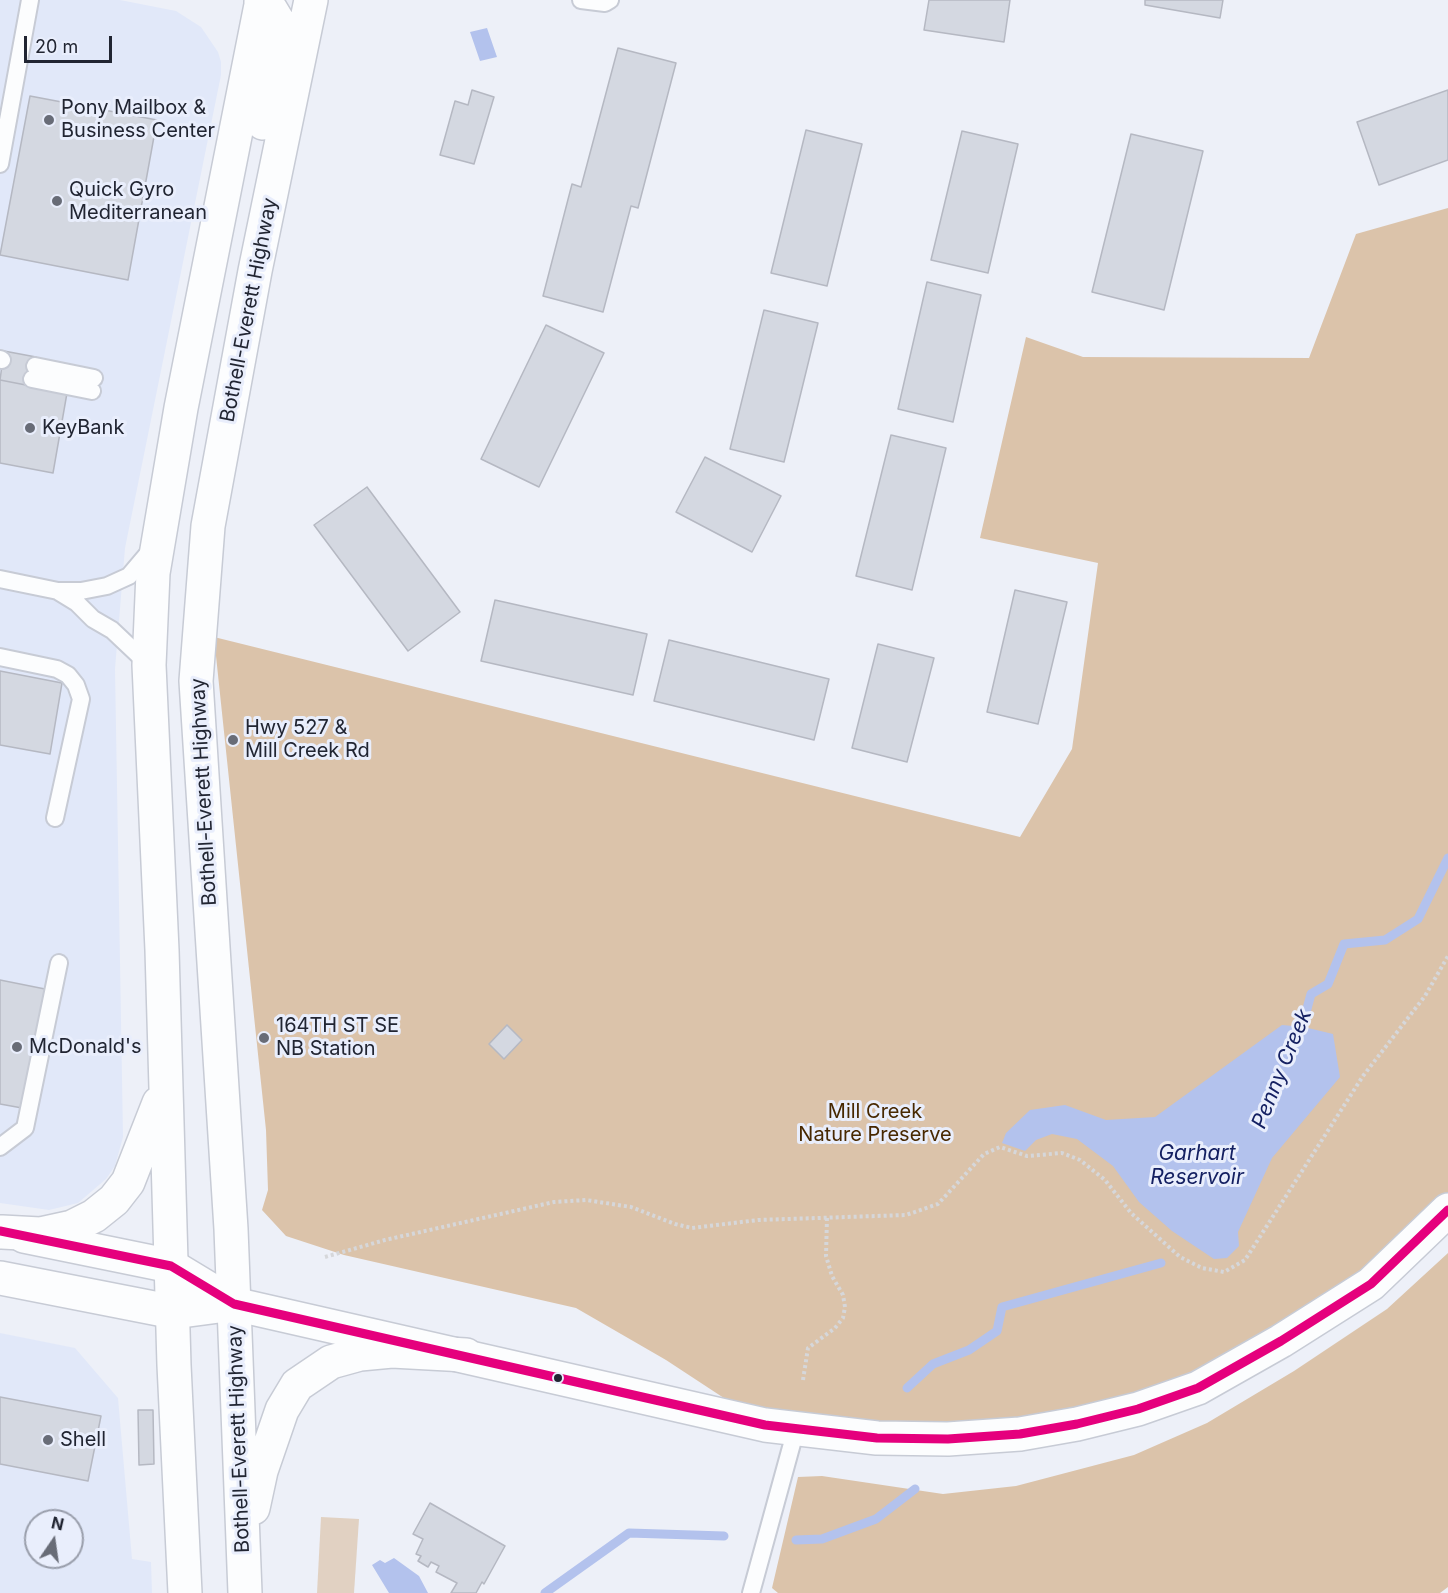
<!DOCTYPE html>
<style>
body{margin:0}
#map{position:relative;width:1448px;height:1593px;overflow:hidden;background:#edf0f8;font-family:Inter,sans-serif}
canvas{display:block}
.north{position:absolute;left:24px;top:1509px;width:60px;height:60px;box-sizing:border-box;background:#e9eefc;border:2px solid #999eab;border-radius:50%;rotate:13deg;font-size:16px;font-weight:700;line-height:24px;text-align:center;color:#212532}
.north::after{content:'';display:block;margin:auto;width:21px;height:27px;background:#686c77;clip-path:polygon(50% 0,100% 100%,50% 72%,0 100%)}
.scale{position:absolute;left:24px;top:36px;width:88px;height:27px;box-sizing:border-box;border:3px solid #212532;border-top:0;padding-left:8px;font-size:18px;line-height:21px;white-space:nowrap;color:#212532;-webkit-text-stroke:4px #e9eefc;paint-order:stroke}
</style>
<div id="map">
<canvas width="1448" height="1593"></canvas>
<div class="north">N</div>
<div class="scale">20 m</div>
</div>
<script>
const ctx = document.querySelector('canvas').getContext('2d');
ctx.lineJoin = 'round';
function fill(path, color) { ctx.fillStyle = color; ctx.fill(path, 'evenodd'); }
const shape = rows => new Path2D(rows.map(r => 'M' + r).join(''));
function trace(path, color, width, dash) { ctx.strokeStyle = color; ctx.lineWidth = width; ctx.lineCap = dash ? 'butt' : 'round'; ctx.setLineDash(dash || []); ctx.stroke(path); }
function label(font, color, halo, rows, align = 'center') {
  ctx.font = font + ' Inter,sans-serif'; ctx.lineWidth = 6; ctx.setLineDash([]); ctx.textBaseline = 'middle'; ctx.strokeStyle = halo; ctx.fillStyle = color; for (const [text, x, y, turn = 0] of rows) {
    ctx.save(); ctx.translate(x, y); ctx.rotate((+turn || 0) * Math.PI / 180); ctx.textAlign = isNaN(turn) ? turn : align; if (halo) ctx.strokeText(text, 0, 0); ctx.fillText(text, 0, 0); ctx.restore();
  }
}
fill(shape([
 [0,0,120,0,176,11,201,27,218,52,221,62,221,75,125,548,115,669,123,1137,115,1166,106,1179,78,1203,49,1210,0,1203],
 [0,1333,75,1348,118,1398,132,1559,151,1562,152,1593,0,1593],
 [36,1521,72,1521,72,1557,36,1557]
]), '#e1e8f9');
fill(shape([
 [321,1517,359,1519,354,1593,317,1593]
]), '#e1d1c2');
fill(shape([
 [1448,208,1448,1210,1281,1341,1077,1424,765,1425,666,1360,576,1308,344,1255,286,1236,262,1210,268,1190,266,1130,214,637,1020,837,1072,749,1098,563,980,538,1026,337,1083,357,1309,358,1356,234],
 [1448,1253,1448,1587,1440,1593,778,1593,772,1588,798,1477,822,1476,943,1494,1016,1486,1134,1455,1207,1423,1294,1371,1387,1309]
]), '#dbc3aa');
fill(shape([
 [487,28,497,57,480,61,470,32],
 [1282,1025,1304,1027,1333,1034,1340,1077,1272,1158,1238,1232,1239,1246,1227,1258,1214,1259,1172,1231,1139,1202,1113,1166,1077,1139,1052,1134,1036,1140,1025,1151,1002,1143,1006,1133,1030,1110,1065,1105,1106,1120,1155,1117],
 [394,1558,419,1576,428,1593,389,1593,372,1565,380,1560,385,1563]
]), '#b3c2ed');
trace(shape([
 [1299,1038,1311,994,1328,984,1344,944,1385,940,1418,919,1448,858],
 [907,1388,933,1364,969,1350,997,1331,1002,1307,1161,1263],
 [796,1540,822,1539,876,1519,915,1489],
 [545,1593,629,1533,724,1536]
]), '#b3c2ed', 9);
const building = shape([
 [929,0,1010,0,1004,42,924,30,929,0],
 [1145,0,1223,0,1220,18,1145,5,1145,0],
 [618,48,676,63,638,208,631,206,603,312,543,296,572,184,581,187,618,48],
 [472,90,494,97,474,164,440,155,455,101,468,105,472,90],
 [1448,90,1448,160,1379,185,1357,122,1448,90],
 [30,96,157,120,128,280,0,255,30,96],
 [806,130,862,144,827,286,771,273,806,130],
 [962,131,1018,144,988,273,931,260,962,131],
 [1131,134,1203,151,1164,310,1092,292,1131,134],
 [927,282,981,295,953,422,898,409,927,282],
 [764,310,818,323,784,462,730,449,764,310],
 [546,325,604,353,539,487,481,459,546,325],
 [4,351,36,357,31,386,0,380,4,351],
 [0,380,67,393,53,473,0,463,0,380],
 [891,435,946,448,912,590,856,576,891,435],
 [705,457,781,496,752,552,676,512,705,457],
 [367,487,460,612,408,651,314,525,367,487],
 [1015,590,1067,602,1038,724,987,712,1015,590],
 [495,600,647,634,633,695,481,661,495,600],
 [669,640,829,679,814,740,654,701,669,640],
 [878,644,934,658,907,762,852,748,878,644],
 [0,671,62,683,50,754,0,745,0,671],
 [0,980,45,989,22,1108,0,1104,0,980],
 [507,1025,522,1040,504,1059,489,1044,507,1025],
 [0,1397,101,1416,88,1481,0,1464,0,1397],
 [138,1410,153,1410,154,1464,139,1465,138,1410],
 [430,1503,505,1546,484,1584,482,1582,476,1593,451,1593,457,1583,436,1572,439,1566,431,1562,428,1567,418,1561,421,1556,416,1554,423,1539,413,1534,430,1503]
]);
fill(building, '#d4d8e1');
trace(building, '#b5b8c2', 1.5);
const lane = shape([
 [581,0,605,3,610,0],
 [0,164,30,0],
 [0,359,2,360],
 [35,366,94,378],
 [32,379,92,391],
 [0,579,58,591,81,591,107,586,129,576,151,550],
 [59,592,77,603,93,619,112,630,148,664],
 [0,657,57,669,68,675,76,685,81,699,55,818],
 [0,1147,25,1128,59,963],
 [751,1593,796,1429]
]);
const secondary = shape([
 [24,1236,171,1266,234,1304],
 [0,1278,174,1312,234,1304,765,1425,877,1438,948,1439,1020,1434,1077,1424,1138,1409,1198,1388,1281,1341,1371,1284,1448,1210]
]);
const primary = shape([
 [261,2,271,10,280,25,263,123],
 [2,1232,40,1234,72,1227,94,1216,114,1200,128,1182,159,1103],
 [253,1508,261,1471,282,1410,297,1385,331,1362,360,1354,392,1351,466,1355],
 [185,1593,174,1365,162,950,149,665,153,573,181,408,262,0],
 [245,1593,231,1229,196,681,208,526,255,271,311,0]
]);
trace(lane, '#c7cbd5', 20);
trace(secondary, '#c7cbd5', 36);
trace(primary, '#c7cbd5', 36);
trace(shape([
 [325,1257,385,1240,554,1202,586,1200,631,1207,675,1224,692,1228,758,1220,906,1215,938,1204,984,1154,1000,1147,1027,1156,1062,1153,1080,1160,1105,1180,1131,1213,1180,1257,1202,1268,1224,1272,1245,1260,1363,1076,1425,996,1448,956],
 [803,1380,808,1348,835,1328,843,1318,845,1307,843,1295,832,1276,826,1256,827,1217]
]), '#d6d7da', 4, [3, 3]);
trace(lane, '#fcfdfe', 16);
trace(secondary, '#fcfdfe', 33);
trace(primary, '#fcfdfe', 33);
trace(shape([
 [0,1231,171,1266,234,1304,765,1425,877,1438,948,1439,1020,1434,1077,1424,1138,1409,1198,1388,1281,1341,1371,1284,1448,1210]
]), '#e5007d', 9);
for (const [x, y, r, color] of [
 [49,120,6,"#686c77"],
 [57,201,6,"#686c77"],
 [30,428,6,"#686c77"],
 [233,740,6,"#686c77"],
 [264,1038,6,"#686c77"],
 [17,1047,6,"#686c77"],
 [558,1378,5,"#212532"],
 [48,1440,6,"#686c77"]
]) { const dot = new Path2D(); dot.arc(x, y, r, 0, 2 * Math.PI); ctx.fillStyle = color; ctx.fill(dot); trace(dot, '#e9eefc', 2); }
label('20px', '#212532', '#e9eefc', [
 ["Pony Mailbox &",61,108],
 ["Business Center",61,131],
 ["Quick Gyro",69,190],
 ["Mediterranean",69,213],
 ["KeyBank",42,428],
 ["Hwy 527 &",245,728],
 ["Mill Creek Rd",245,751],
 ["164TH ST SE",276,1026],
 ["NB Station",276,1049],
 ["McDonald's",29,1047],
 ["Shell",60,1440]
], 'left');
label('20px', '#212532', '#e9eefc', [
 ["Bothell-Everett Highway",249,310,-79],
 ["Bothell-Everett Highway",204,792,-93],
 ["Bothell-Everett Highway",239,1439,-92]
]);
label('20px', '#472800', '#e9eefc', [
 ["Mill Creek",875,1112],
 ["Nature Preserve",875,1135]
]);
label('italic 21px', '#142062', '#e9eefc', [
 ["Penny Creek",1282,1069,-68],
 ["Garhart",1197,1154],
 ["Reservoir",1197,1178]
]);
</script>
